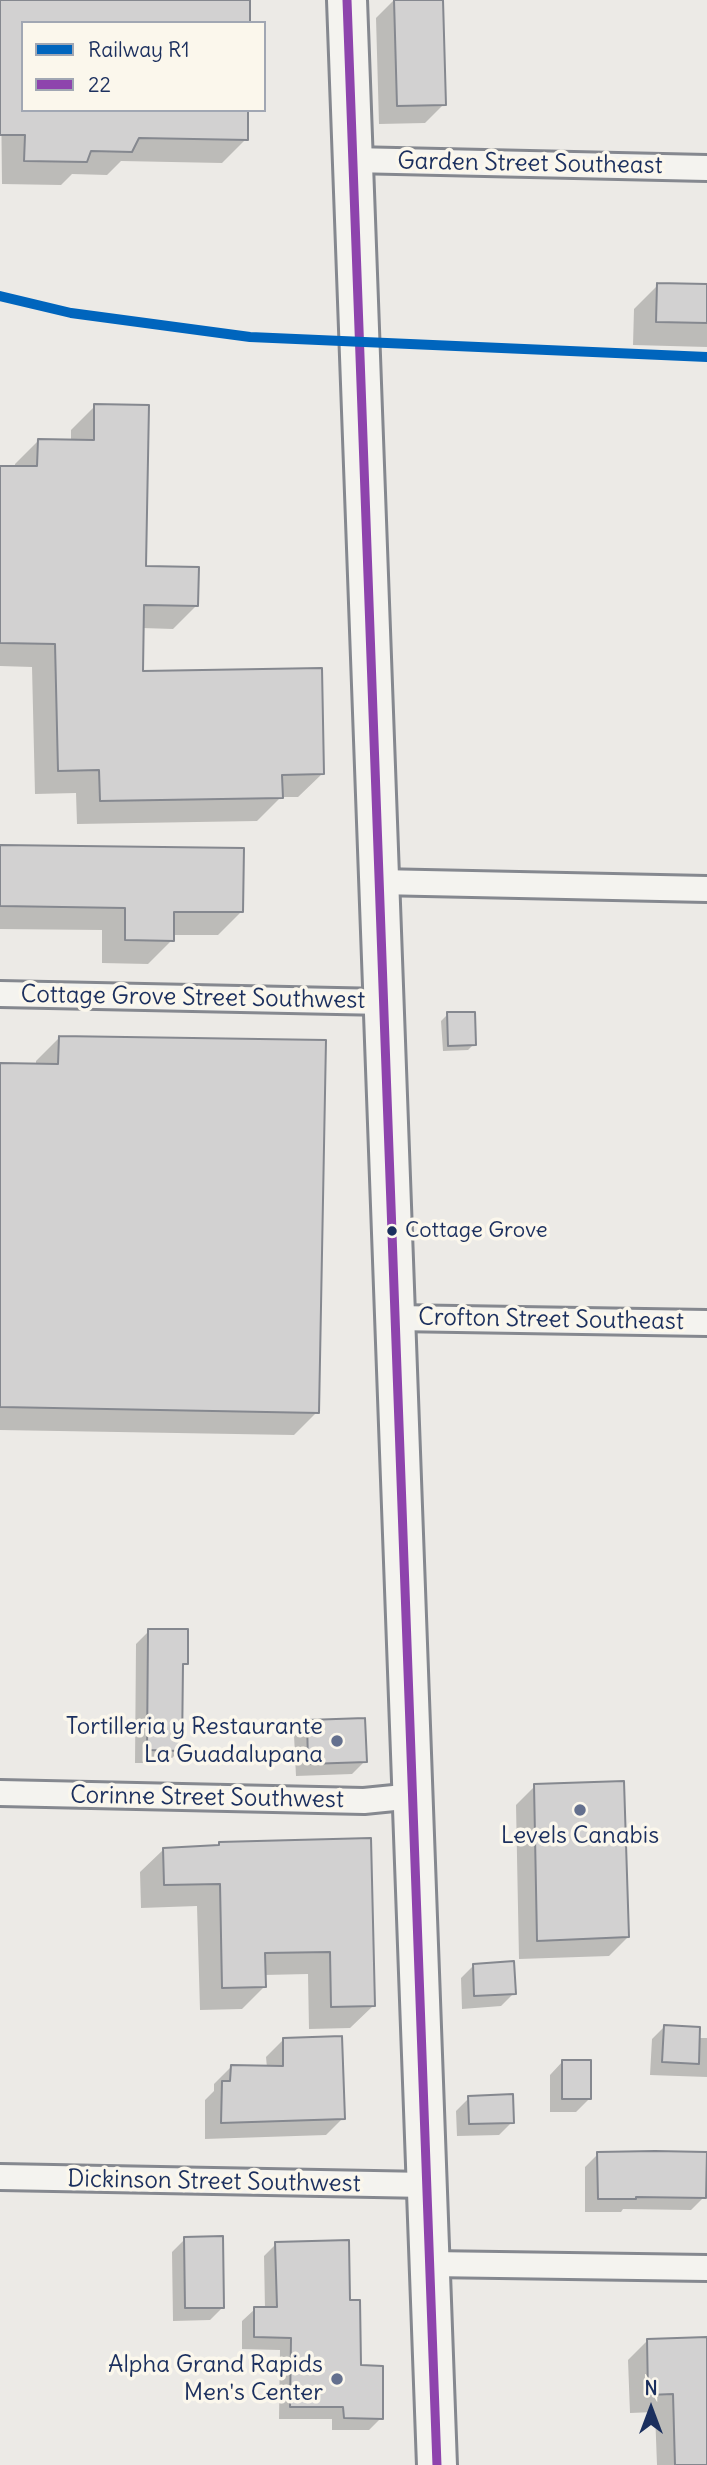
<!DOCTYPE html>
<style>
body{margin:0}
#map{position:relative;width:707px;height:2465px;overflow:hidden;background:#eceae6;font-family:Delius,sans-serif}
canvas{display:block}
.legend{position:absolute;left:21px;top:21px;width:245px;height:91px;box-sizing:border-box;background:#fbf7ec;border:2px solid #a1a7b3;margin:0;padding:9px 12px;list-style:none;font-size:21px;color:#1b2f5e}
.legend li{display:flex;align-items:center;gap:14px;height:35px}
.legend b{width:35px;border:2px solid #a1a7b3}
.north{position:absolute;left:616px;top:2374px;width:70px;height:70px;-webkit-text-stroke:5px #fbf7ec;paint-order:stroke;rotate:0deg;font-size:19px;font-weight:700;line-height:28px;text-align:center;color:#1b2f5e}
.north::after{content:'';display:block;margin:auto;width:24px;height:32px;background:#1b2f5e;clip-path:polygon(50% 0,100% 100%,50% 72%,0 100%)}
</style>
<div id="map">
<canvas width="707" height="2465"></canvas>
<ul class="legend">
<li><b style="height:9px;background:#0065bd"></b>Railway R1</li>
<li><b style="height:9px;background:#8e44ad"></b>22</li>
</ul>
<div class="north">N</div>
</div>
<script>
const ctx = document.querySelector('canvas').getContext('2d');
ctx.lineJoin = 'round';
function fill(path, color) { ctx.fillStyle = color; ctx.fill(path, 'evenodd'); }
const shape = rows => new Path2D(rows.map(r => 'M' + r).join(''));
function trace(path, color, width, dash) { ctx.strokeStyle = color; ctx.lineWidth = width; ctx.lineCap = dash ? 'butt' : 'round'; ctx.setLineDash(dash || []); ctx.stroke(path); }
function label(font, color, halo, rows, align = 'center') {
  ctx.font = font + ' Delius,sans-serif'; ctx.lineWidth = 7; ctx.setLineDash([]); ctx.textBaseline = 'middle'; ctx.strokeStyle = halo; ctx.fillStyle = color; for (const [text, x, y, turn = 0] of rows) {
    ctx.save(); ctx.translate(x, y); ctx.rotate((+turn || 0) * Math.PI / 180); ctx.textAlign = isNaN(turn) ? turn : align; if (halo) ctx.strokeText(text, 0, 0); ctx.fillText(text, 0, 0); ctx.restore();
  }
}
fill(shape([
 [0,0,249,0,23,23,23,110,246,139,222,163,121,161,107,175,72,174,61,185,2,184],
 [394,0,441,0,444,104,425,123,379,124,376,18],
 [658,285,707,286,707,347,633,345,634,309],
 [95,406,144,568,197,605,173,629,142,628,141,673,322,774,298,797,281,797,257,821,77,824,76,793,35,794,32,667,0,666,0,467,15,468,15,464,39,440,71,441,71,430],
 [0,846,241,912,218,935,172,935,172,940,148,964,102,963,102,930,0,929],
 [448,1014,474,1044,468,1050,443,1051,441,1021],
 [59,1038,317,1412,294,1435,0,1430,0,1065,36,1066,36,1061],
 [149,1631,186,1663,181,1668,180,1750,167,1763,135,1763,136,1644],
 [307,1722,365,1761,352,1774,296,1776,294,1735],
 [535,1786,628,1937,609,1956,519,1959,516,1805],
 [369,1840,373,2006,350,2028,309,2029,308,1974,264,1975,265,1986,242,2009,200,2010,197,1906,141,1908,140,1872,163,1850,216,1847,219,1844],
 [474,1965,514,1993,501,2006,462,2009,461,1978],
 [665,2026,698,2038,707,2038,707,2077,650,2075,652,2039],
 [283,2040,343,2118,326,2135,205,2139,205,2100,214,2091,214,2084,231,2067,267,2068,266,2057],
 [563,2061,589,2099,576,2112,550,2112,550,2075],
 [469,2098,512,2122,499,2135,457,2136,456,2111],
 [598,2154,704,2197,691,2210,623,2209,621,2212,585,2212,585,2167],
 [185,2239,223,2307,210,2320,173,2321,172,2252],
 [276,2244,348,2302,360,2367,381,2418,369,2430,332,2430,332,2419,279,2419,280,2350,242,2349,242,2321,255,2309,265,2309,264,2256],
 [707,2338,707,2465,657,2465,655,2412,630,2413,628,2360,647,2341]
]), '#0003');
const building = shape([
 [0,0,250,0,250,23,23,23,23,110,248,110,248,140,139,138,132,152,91,151,87,162,24,161,25,135,0,135,0,0],
 [394,0,443,0,446,105,397,106,394,0],
 [657,283,707,284,707,323,656,322,657,283],
 [94,404,149,405,146,566,199,567,198,606,144,605,143,671,322,668,324,774,282,775,283,798,100,801,99,770,58,771,55,644,0,643,0,466,37,466,38,439,94,440,94,404],
 [0,845,244,848,243,912,174,912,174,941,125,940,125,908,0,906,0,845],
 [447,1012,475,1012,476,1045,448,1046,447,1012],
 [59,1036,326,1040,319,1413,0,1407,0,1063,58,1064,59,1036],
 [148,1629,188,1629,188,1664,183,1664,182,1751,147,1750,148,1629],
 [365,1718,367,1762,308,1764,307,1720,365,1718],
 [624,1781,629,1937,537,1941,534,1784,624,1781],
 [371,1838,375,2006,331,2007,330,1952,265,1953,266,1987,222,1988,220,1884,164,1885,163,1848,219,1845,219,1842,371,1838],
 [514,1961,516,1994,474,1996,473,1964,514,1961],
 [664,2025,700,2027,699,2064,662,2062,664,2025],
 [342,2036,345,2119,221,2123,222,2081,230,2081,231,2065,283,2066,283,2038,342,2036],
 [562,2060,591,2060,591,2099,562,2099,562,2060],
 [513,2094,514,2123,469,2124,468,2096,513,2094],
 [655,2151,707,2152,706,2198,636,2197,636,2199,598,2199,597,2152,655,2151],
 [223,2236,224,2308,185,2308,184,2237,223,2236],
 [349,2240,350,2300,360,2300,361,2365,383,2366,383,2419,344,2418,343,2407,290,2407,291,2338,254,2337,254,2307,277,2307,275,2242,349,2240],
 [707,2337,707,2465,675,2465,673,2394,648,2395,647,2339,707,2337]
]);
fill(building, '#d2d1d1');
trace(building, '#85888f', 2);
const minor = shape([
 [352,160,707,168],
 [378,882,707,889],
 [0,994,385,1002],
 [395,1318,707,1323],
 [0,1793,364,1801,414,1796],
 [0,2177,427,2185],
 [430,2264,707,2268]
]);
const primary = shape([
 [347,0,437,2465]
]);
trace(minor, '#85888f', 30);
trace(primary, '#85888f', 44);
trace(minor, '#f4f3ef', 24);
trace(primary, '#f4f3ef', 38);
trace(shape([
 [347,0,437,2465]
]), '#8e44ad', 9);
trace(shape([
 [0,296,71,313,250,337,707,357]
]), '#0065bd', 10);
for (const [x, y, r, color] of [
 [392,1231,6,"#1b2f5e"],
 [337,1741,7,"#64708e"],
 [580,1810,7,"#64708e"],
 [337,2379,7,"#64708e"]
]) { const dot = new Path2D(); dot.arc(x, y, r, 0, 2 * Math.PI); ctx.fillStyle = color; ctx.fill(dot); trace(dot, '#fbf7ec', 2.5); }
label('22px', '#1b2f5e', '#fbf7ec', [
 ["Cottage Grove",405,1231]
], 'left');
label('24px', '#1b2f5e', '#fbf7ec', [
 ["Garden Street Southeast",530,164,1],
 ["Cottage Grove Street Southwest",193,998,1],
 ["Crofton Street Southeast",551,1320,1],
 ["Corinne Street Southwest",207,1798,1],
 ["Dickinson Street Southwest",214,2182,1]
]);
label('24px', '#1b2f5e', '#fbf7ec', [
 ["Tortilleria y Restaurante",323,1727],
 ["La Guadalupana",323,1755],
 ["Levels Canabis",580,1836,"center"],
 ["Alpha Grand Rapids",323,2365],
 ["Men's Center",323,2393]
], 'right');
</script>
